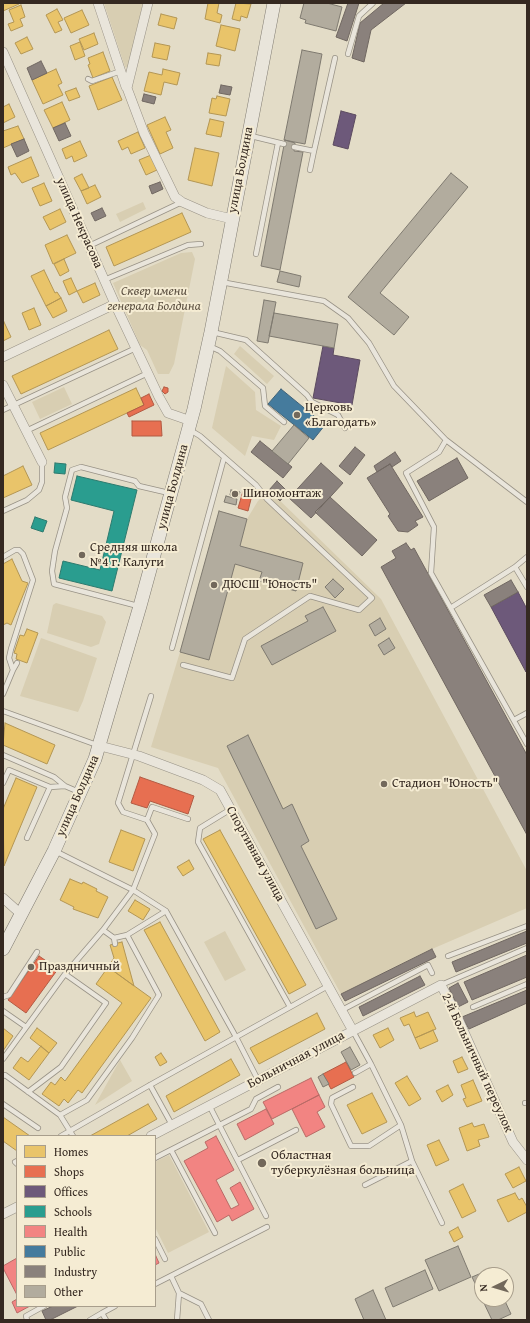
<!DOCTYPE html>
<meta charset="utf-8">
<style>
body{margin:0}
#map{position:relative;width:530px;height:1323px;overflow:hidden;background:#e3dcc7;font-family:"Gentium Book Plus",serif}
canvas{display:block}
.frame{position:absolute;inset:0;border:4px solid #352921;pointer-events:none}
.legend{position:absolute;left:16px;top:1135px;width:140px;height:172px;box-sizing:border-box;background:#f5ecd3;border:1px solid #a89e8c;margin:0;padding:5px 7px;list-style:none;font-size:12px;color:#352921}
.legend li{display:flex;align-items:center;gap:8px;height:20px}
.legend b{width:20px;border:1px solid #a89e8c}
.north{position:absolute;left:474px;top:1267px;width:40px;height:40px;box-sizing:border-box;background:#f5ecd3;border:1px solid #a89e8c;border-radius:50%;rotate:265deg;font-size:11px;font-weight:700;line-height:16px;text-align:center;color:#352921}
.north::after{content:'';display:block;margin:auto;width:14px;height:18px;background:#72685b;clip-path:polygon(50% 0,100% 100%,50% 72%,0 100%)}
</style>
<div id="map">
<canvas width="530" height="1323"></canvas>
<div class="frame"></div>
<ul class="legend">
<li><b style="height:11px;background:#e9c46a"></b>Homes</li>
<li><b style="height:11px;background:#e76f51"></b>Shops</li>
<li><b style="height:11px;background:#6d597a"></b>Offices</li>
<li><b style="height:11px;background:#2a9d8f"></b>Schools</li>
<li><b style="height:11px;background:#f28482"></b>Health</li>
<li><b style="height:11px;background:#457b9d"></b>Public</li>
<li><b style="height:11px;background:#8a817c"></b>Industry</li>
<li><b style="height:11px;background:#b2ac9e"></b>Other</li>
</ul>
<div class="north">N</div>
</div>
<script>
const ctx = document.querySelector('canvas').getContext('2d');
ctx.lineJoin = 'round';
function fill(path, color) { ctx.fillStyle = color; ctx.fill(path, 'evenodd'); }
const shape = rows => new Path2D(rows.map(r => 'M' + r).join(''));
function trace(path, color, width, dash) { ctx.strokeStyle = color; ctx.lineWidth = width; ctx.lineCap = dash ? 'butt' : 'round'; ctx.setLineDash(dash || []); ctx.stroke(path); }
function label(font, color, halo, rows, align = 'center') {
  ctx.font = font + ' "Gentium Book Plus",serif'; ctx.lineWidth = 4; ctx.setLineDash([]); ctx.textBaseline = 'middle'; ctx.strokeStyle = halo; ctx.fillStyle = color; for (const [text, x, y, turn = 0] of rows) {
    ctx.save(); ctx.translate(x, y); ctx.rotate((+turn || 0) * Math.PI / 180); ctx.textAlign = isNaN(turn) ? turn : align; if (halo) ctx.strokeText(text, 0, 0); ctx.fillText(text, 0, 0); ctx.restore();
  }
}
fill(shape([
 [104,3,143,3,128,68,125,67],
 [143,202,146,209,120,222,116,214],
 [192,252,195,259,174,364,169,374,158,374,147,350,140,345,113,283,181,253],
 [240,346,274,376,267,384,234,354],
 [226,366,255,392,256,410,281,426,274,440,252,436,245,456,212,428],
 [64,387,72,404,40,419,32,402],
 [269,490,381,599,527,871,527,908,432,949,341,994,218,768,151,747,180,652,219,511,247,519,258,501],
 [56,603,102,616,106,622,99,644,91,647,47,633,53,605],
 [41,638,97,658,83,701,78,712,20,696],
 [225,931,246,970,225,981,204,942],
 [120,1060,132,1081,95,1105],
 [169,1155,209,1232,168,1253,155,1227,155,1162]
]), '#d8ceb2');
const homes = shape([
 [3,3,19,3,19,4,3,11,3,3],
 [208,3,219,3,217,13,222,15,220,23,205,19,208,3],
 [236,3,251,4,247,18,241,16,240,21,232,19,236,3],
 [21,5,25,17,20,19,23,26,11,31,8,24,14,22,9,10,21,5],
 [57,9,63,20,58,22,62,30,55,33,46,15,57,9],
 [82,10,89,25,71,33,64,18,82,10],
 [161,14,177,18,174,29,158,25,161,14],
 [221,25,240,29,235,51,216,46,221,25],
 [94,33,98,44,84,50,79,39,94,33],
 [27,37,33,49,21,54,15,43,27,37],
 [80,42,85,56,75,60,70,46,80,42],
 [155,43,170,46,167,60,152,57,155,43],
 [103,52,110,71,93,78,88,65,90,64,88,58,103,52],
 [208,53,221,55,219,66,206,64,208,53],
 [56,69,62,83,58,85,63,95,43,104,32,80,56,69],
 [163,69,180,73,177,85,164,82,161,95,144,91,149,72,162,75,163,69],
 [112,77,122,100,98,110,89,86,112,77],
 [76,88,80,97,69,101,65,92,76,88],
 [217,96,230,99,226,116,209,113,212,98,216,99,217,96],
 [62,102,70,120,53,128,44,110,62,102],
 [9,104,15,117,3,123,3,107,9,104],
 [165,117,171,130,166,132,173,148,160,154,147,125,165,117],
 [210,119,224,122,221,137,206,134,210,119],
 [18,126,24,139,3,148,3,131,18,126],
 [138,132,145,148,131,154,128,147,122,150,118,141,138,132],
 [80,141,87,156,74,162,72,156,66,159,62,149,80,141],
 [195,148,219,153,212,186,188,180,195,148],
 [151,155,157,170,146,175,139,160,151,155],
 [31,157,39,176,22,183,15,173,11,175,8,167,31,157],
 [82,174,89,188,81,191,74,178,82,174],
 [44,183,52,201,40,206,32,188,44,183],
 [95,185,101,197,87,204,81,191,95,185],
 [60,209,66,222,50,230,43,217,60,209],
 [182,213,191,232,114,266,106,247,182,213],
 [67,235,76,253,53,264,45,245,67,235],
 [64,259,69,271,60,276,54,264,64,259],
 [44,270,55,293,57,292,61,298,46,306,31,276,44,270],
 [71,278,77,291,69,295,63,281,71,278],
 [95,283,100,295,83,303,77,291,95,283],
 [61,298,67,311,53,318,46,306,61,298],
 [34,308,41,325,29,330,22,313,34,308],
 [4,322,11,337,3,341,3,323,4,322],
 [109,330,118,349,21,394,12,376,109,330],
 [136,388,144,405,48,450,40,433,136,388],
 [23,466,32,485,3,498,3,476,23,466],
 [12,559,22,581,28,583,11,625,7,623,3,625,3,564,12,559],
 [27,629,38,633,27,663,16,659,17,654,14,653,20,635,24,636,27,629],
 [5,723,55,745,47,764,3,745,5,723],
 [16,778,37,787,4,866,3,809,16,778],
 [121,830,145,839,133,871,109,862,121,830],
 [220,830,306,985,289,994,203,839,220,830],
 [189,860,194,869,183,876,177,867,189,860],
 [70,879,82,884,83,882,97,889,96,891,108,897,98,918,73,909,74,907,60,900,70,879],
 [135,900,150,909,143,920,128,911,135,900],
 [160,922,220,1032,205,1041,144,930,160,922],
 [122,942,134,986,108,967,114,958,110,945,122,942],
 [108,967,151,998,82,1093,78,1090,68,1103,64,1099,59,1106,42,1094,51,1082,55,1085,61,1077,65,1081,122,1003,96,984,108,967],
 [414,1012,416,1017,428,1012,436,1029,415,1038,409,1024,404,1026,400,1018,414,1012],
 [317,1013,325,1029,259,1064,250,1048,317,1013],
 [3,1028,13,1036,3,1051,3,1028],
 [37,1028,57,1043,49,1053,30,1038,37,1028],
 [388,1028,394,1040,380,1048,373,1035,388,1028],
 [433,1030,438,1041,420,1049,415,1038,433,1030],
 [41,1046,49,1053,29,1080,13,1068,21,1057,28,1062,41,1046],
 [161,1053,167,1062,160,1066,155,1057,161,1053],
 [462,1057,468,1069,458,1073,453,1061,462,1057],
 [231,1059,240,1075,174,1112,166,1096,231,1059],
 [407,1076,421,1099,409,1106,395,1083,407,1076],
 [473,1080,482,1101,467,1107,463,1099,466,1098,461,1085,473,1080],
 [448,1085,453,1095,442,1102,436,1091,448,1085],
 [372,1093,387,1122,362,1134,347,1105,372,1093],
 [148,1104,157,1119,127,1136,90,1136,148,1104],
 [3,1117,30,1136,17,1136,17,1151,3,1141,3,1117],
 [472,1123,474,1127,484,1124,489,1137,478,1140,480,1146,467,1151,459,1128,472,1123],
 [439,1140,449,1160,436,1166,427,1145,439,1140],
 [519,1167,526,1181,513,1188,505,1174,519,1167],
 [463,1184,476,1211,462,1218,449,1191,463,1184],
 [515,1193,519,1200,522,1198,527,1207,527,1212,508,1222,497,1200,515,1193],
 [458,1227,463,1237,454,1242,449,1232,458,1227]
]);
fill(homes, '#e9c46a');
trace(homes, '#b39654', 1);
const shops = shape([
 [164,387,168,388,168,392,165,394,162,391,164,387],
 [149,394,154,405,129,417,127,413,144,405,141,398,149,394],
 [132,421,161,421,162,436,132,436,132,421],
 [244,488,253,491,248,511,238,508,244,488],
 [140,777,194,796,188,814,150,801,147,808,131,803,140,777],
 [39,956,58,969,26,1013,8,1000,39,956],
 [346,1062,354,1077,331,1089,323,1074,346,1062]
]);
fill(shops, '#e76f51');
trace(shops, '#b25a43', 1);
const offices = shape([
 [341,111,356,115,348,149,333,145,341,111],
 [323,346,334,348,333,355,360,360,352,405,313,398,323,346],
 [518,592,527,609,526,672,491,607,518,592]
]);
fill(offices, '#6d597a');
trace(offices, '#5c4b5f', 1);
const schools = shape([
 [55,463,66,464,65,474,54,473,55,463],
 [77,476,137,490,112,591,59,578,63,561,100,570,114,511,71,500,77,476],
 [35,517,47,521,43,532,31,528,35,517]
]);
fill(schools, '#2a9d8f');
trace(schools, '#2d7a6e', 1);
const health = shape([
 [311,1078,319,1095,272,1119,263,1102,311,1078],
 [319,1095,325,1107,317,1112,325,1127,306,1137,292,1109,319,1095],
 [266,1109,274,1124,245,1140,237,1124,266,1109],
 [216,1136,234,1170,216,1180,231,1209,239,1205,230,1188,240,1182,254,1209,232,1221,229,1215,217,1222,184,1161,208,1148,205,1142,216,1136],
 [155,1254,159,1263,155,1265,155,1254],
 [17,1258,17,1295,3,1268,3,1266,17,1258],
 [17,1299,17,1306,30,1306,17,1313,12,1302,17,1299]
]);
fill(health, '#f28482');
trace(health, '#b96965', 1);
const public = shape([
 [281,389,325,425,313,440,268,404,281,389]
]);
fill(public, '#457b9d');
trace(public, '#406278', 1);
const industry = shape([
 [348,3,359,3,347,41,336,37,348,3],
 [384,3,406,3,371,30,364,62,352,58,360,23,384,3],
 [41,61,47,73,32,80,27,68,41,61],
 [221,85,232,87,230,95,219,93,221,85],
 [144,94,156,97,154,104,142,101,144,94],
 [65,123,71,136,59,141,53,128,65,123],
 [24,139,29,151,17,157,11,144,24,139],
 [160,182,163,189,152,194,149,186,160,182],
 [102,208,106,216,95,221,91,213,102,208],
 [260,441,292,467,283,478,251,452,260,441],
 [355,447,365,455,350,475,339,466,355,447],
 [395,452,401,461,392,467,390,464,377,472,374,466,395,452],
 [457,458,468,478,429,501,417,481,457,458],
 [321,463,343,483,311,518,289,498,321,463],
 [390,464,423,517,415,521,418,525,408,532,398,531,388,516,390,514,367,478,390,464],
 [277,481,288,492,280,501,269,490,277,481],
 [330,497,377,540,362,556,315,512,330,497],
 [406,543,411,550,414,548,527,755,527,835,381,567,396,558,392,551,406,543],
 [511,580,518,592,491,607,484,595,511,580],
 [527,931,527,943,456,972,452,962,527,931],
 [432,949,436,957,345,1001,341,994,432,949],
 [527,955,527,977,472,1000,464,982,527,955],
 [420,976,425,985,363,1016,359,1007,420,976],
 [458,983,468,1002,458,1007,449,988,458,983],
 [527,990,527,1003,469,1029,462,1017,527,990],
 [53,1306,78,1306,50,1320,46,1320,42,1311,53,1306]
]);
fill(industry, '#8a817c');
trace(industry, '#706761', 1);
const building = shape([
 [304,3,327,3,342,7,336,31,305,23,306,20,300,18,304,3],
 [302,50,322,54,305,144,284,140,302,50],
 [285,140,295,143,294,151,303,152,280,270,261,266,285,140],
 [451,173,468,187,380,293,409,317,394,335,348,297,451,173],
 [280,271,301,276,299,287,277,282,280,271],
 [264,300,276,302,268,343,257,341,264,300],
 [274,313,338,324,334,348,269,336,274,313],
 [294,425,309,438,288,464,272,451,294,425],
 [231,490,240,492,238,497,230,495,231,490],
 [226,496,237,499,236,505,224,502,226,496],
 [219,511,247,519,240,546,303,563,296,591,259,581,262,572,235,564,209,660,180,652,219,511],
 [333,579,344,589,335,598,325,587,333,579],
 [323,607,336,631,272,665,261,646,308,621,305,616,323,607],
 [380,618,386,629,375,636,369,625,380,618],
 [389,638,395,648,384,655,378,645,389,638],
 [248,735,283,809,292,804,309,841,301,846,337,919,316,929,227,746,248,735],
 [350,1047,360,1065,351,1070,341,1052,350,1047],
 [323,1074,329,1084,323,1087,318,1077,323,1074],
 [458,1246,471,1277,439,1291,425,1260,458,1246],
 [491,1269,494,1275,482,1275,482,1298,472,1277,491,1269],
 [425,1270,433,1289,393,1307,385,1288,425,1270],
 [373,1290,386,1320,364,1320,355,1299,373,1290],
 [482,1299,504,1299,511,1314,498,1320,492,1320,482,1299]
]);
fill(building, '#b2ac9e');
trace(building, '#7f7a70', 1);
const lane = shape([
 [348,54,359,16,373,3],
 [88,79,92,81,121,71],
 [251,136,284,144],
 [294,147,314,151,335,58],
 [310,170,314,151],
 [89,246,182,202],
 [256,254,278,143],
 [104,280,188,245,201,244],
 [221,282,324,301,348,318,369,343,394,386,446,440,439,452,406,473,434,527,431,573,527,744],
 [212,332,246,340,307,395,312,402,338,415,345,428],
 [209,346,220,351,263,388,265,406,284,422],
 [3,410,136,348],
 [26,431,148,373],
 [446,440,527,502],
 [3,511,27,500,39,490,42,482,42,462],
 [3,557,15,550,19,550,23,554,33,580,11,649,9,658,13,670,3,694],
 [527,557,515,567,527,587],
 [138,606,54,584,52,571,55,551,67,508,65,497,72,470,81,467,135,481,139,486,169,493],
 [452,607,515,567],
 [172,648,224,458],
 [183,665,232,678,245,639,310,596,359,610,372,598,267,499,256,485,200,436,190,430],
 [13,670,17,663],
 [151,696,118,803,123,812,147,820,152,807,188,819],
 [3,711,97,745],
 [514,720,527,713],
 [3,755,54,777,65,786,79,792],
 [3,783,9,770,50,787,65,786],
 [231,809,200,828,198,842,290,1007],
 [147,820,155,834,133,890,166,911,236,1037,258,1080],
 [27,838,50,787],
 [55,851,133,890,103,930],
 [127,935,166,911],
 [114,938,115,944],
 [448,956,527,926],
 [441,985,527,948],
 [3,997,9,995,37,952],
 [473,1007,527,984],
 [342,1010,428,965,432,973],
 [3,1011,26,1027],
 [353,1031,371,1064,355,1073],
 [3,1059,65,974],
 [371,1064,401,1125,412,1161,442,1223],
 [3,1076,5,1075,60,1115,73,1136],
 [150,1085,172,1125],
 [353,1087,332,1098,331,1104,351,1146,369,1146,401,1125],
 [28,1092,61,1067,106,1003,65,974,103,930,114,938,127,935,159,995,132,1038,87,1100,60,1115],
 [525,1103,527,1103],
 [3,1104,38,1128],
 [209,1105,266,1216],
 [61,1136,150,1085,328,986],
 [171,1150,215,1233],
 [155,1158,251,1109,256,1099,278,1087],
 [238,1160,296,1130],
 [17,1161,15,1162,17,1164],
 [365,1185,412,1161],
 [155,1239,165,1259],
 [171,1276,179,1293,177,1320],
 [155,1284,267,1227],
 [179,1293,201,1304,209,1320],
 [27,1320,26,1316,44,1306],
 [90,1320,102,1313],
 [106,1320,102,1313,115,1306]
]);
const street = shape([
 [98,3,126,87],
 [148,3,127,88,144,133,175,197,182,202,207,213,232,219],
 [3,52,115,304,159,397,168,413,191,421],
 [3,357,115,304],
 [3,385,42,462],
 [100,746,139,756,203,780,220,790,353,1031],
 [3,898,22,915],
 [151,1136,441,985,456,1014,513,1142,527,1160],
 [3,1214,17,1207]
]);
const secondary = shape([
 [3,949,54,851,95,759,140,606,194,409,211,332,274,3]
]);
trace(lane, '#989286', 6);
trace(street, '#989286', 10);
trace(secondary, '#7f7a70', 14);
trace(lane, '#e9e5db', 4.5);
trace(street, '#e9e5db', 9);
trace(secondary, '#e9e5db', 13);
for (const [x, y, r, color] of [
 [297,415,4,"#72685b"],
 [235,494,4,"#72685b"],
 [82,555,4,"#72685b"],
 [214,585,4,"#72685b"],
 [384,784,4,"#72685b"],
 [31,967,4,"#72685b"],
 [262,1163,5,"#72685b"]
]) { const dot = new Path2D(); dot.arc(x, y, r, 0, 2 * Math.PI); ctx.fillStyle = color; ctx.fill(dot); trace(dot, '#f5ecd3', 1.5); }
label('13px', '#352921', '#f5ecd3', [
 ["улица Болдина",241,170,-79],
 ["улица Некрасова",79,223,66],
 ["улица Болдина",173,487,-75],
 ["улица Болдина",78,796,-66],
 ["Спортивная улица",255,854,61],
 ["Больничная улица",296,1060,-28],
 ["2-й Больничный переулок",477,1063,65]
]);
label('italic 13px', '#5c5041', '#f5ecd3', [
 ["Сквер имени",154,292],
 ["генерала Болдина",154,307]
]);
label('13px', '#352921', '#f5ecd3', [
 ["Церковь",305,408],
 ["«Благодать»",305,423],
 ["Шиномонтаж",243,494],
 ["Средняя школа",90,548],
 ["№4 г. Калуги",90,563],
 ["ДЮСШ \"Юность\"",222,585],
 ["Стадион \"Юность\"",392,784],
 ["Праздничный",39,967],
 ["Областная",271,1156],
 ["туберкулёзная больница",271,1171]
], 'left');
</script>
